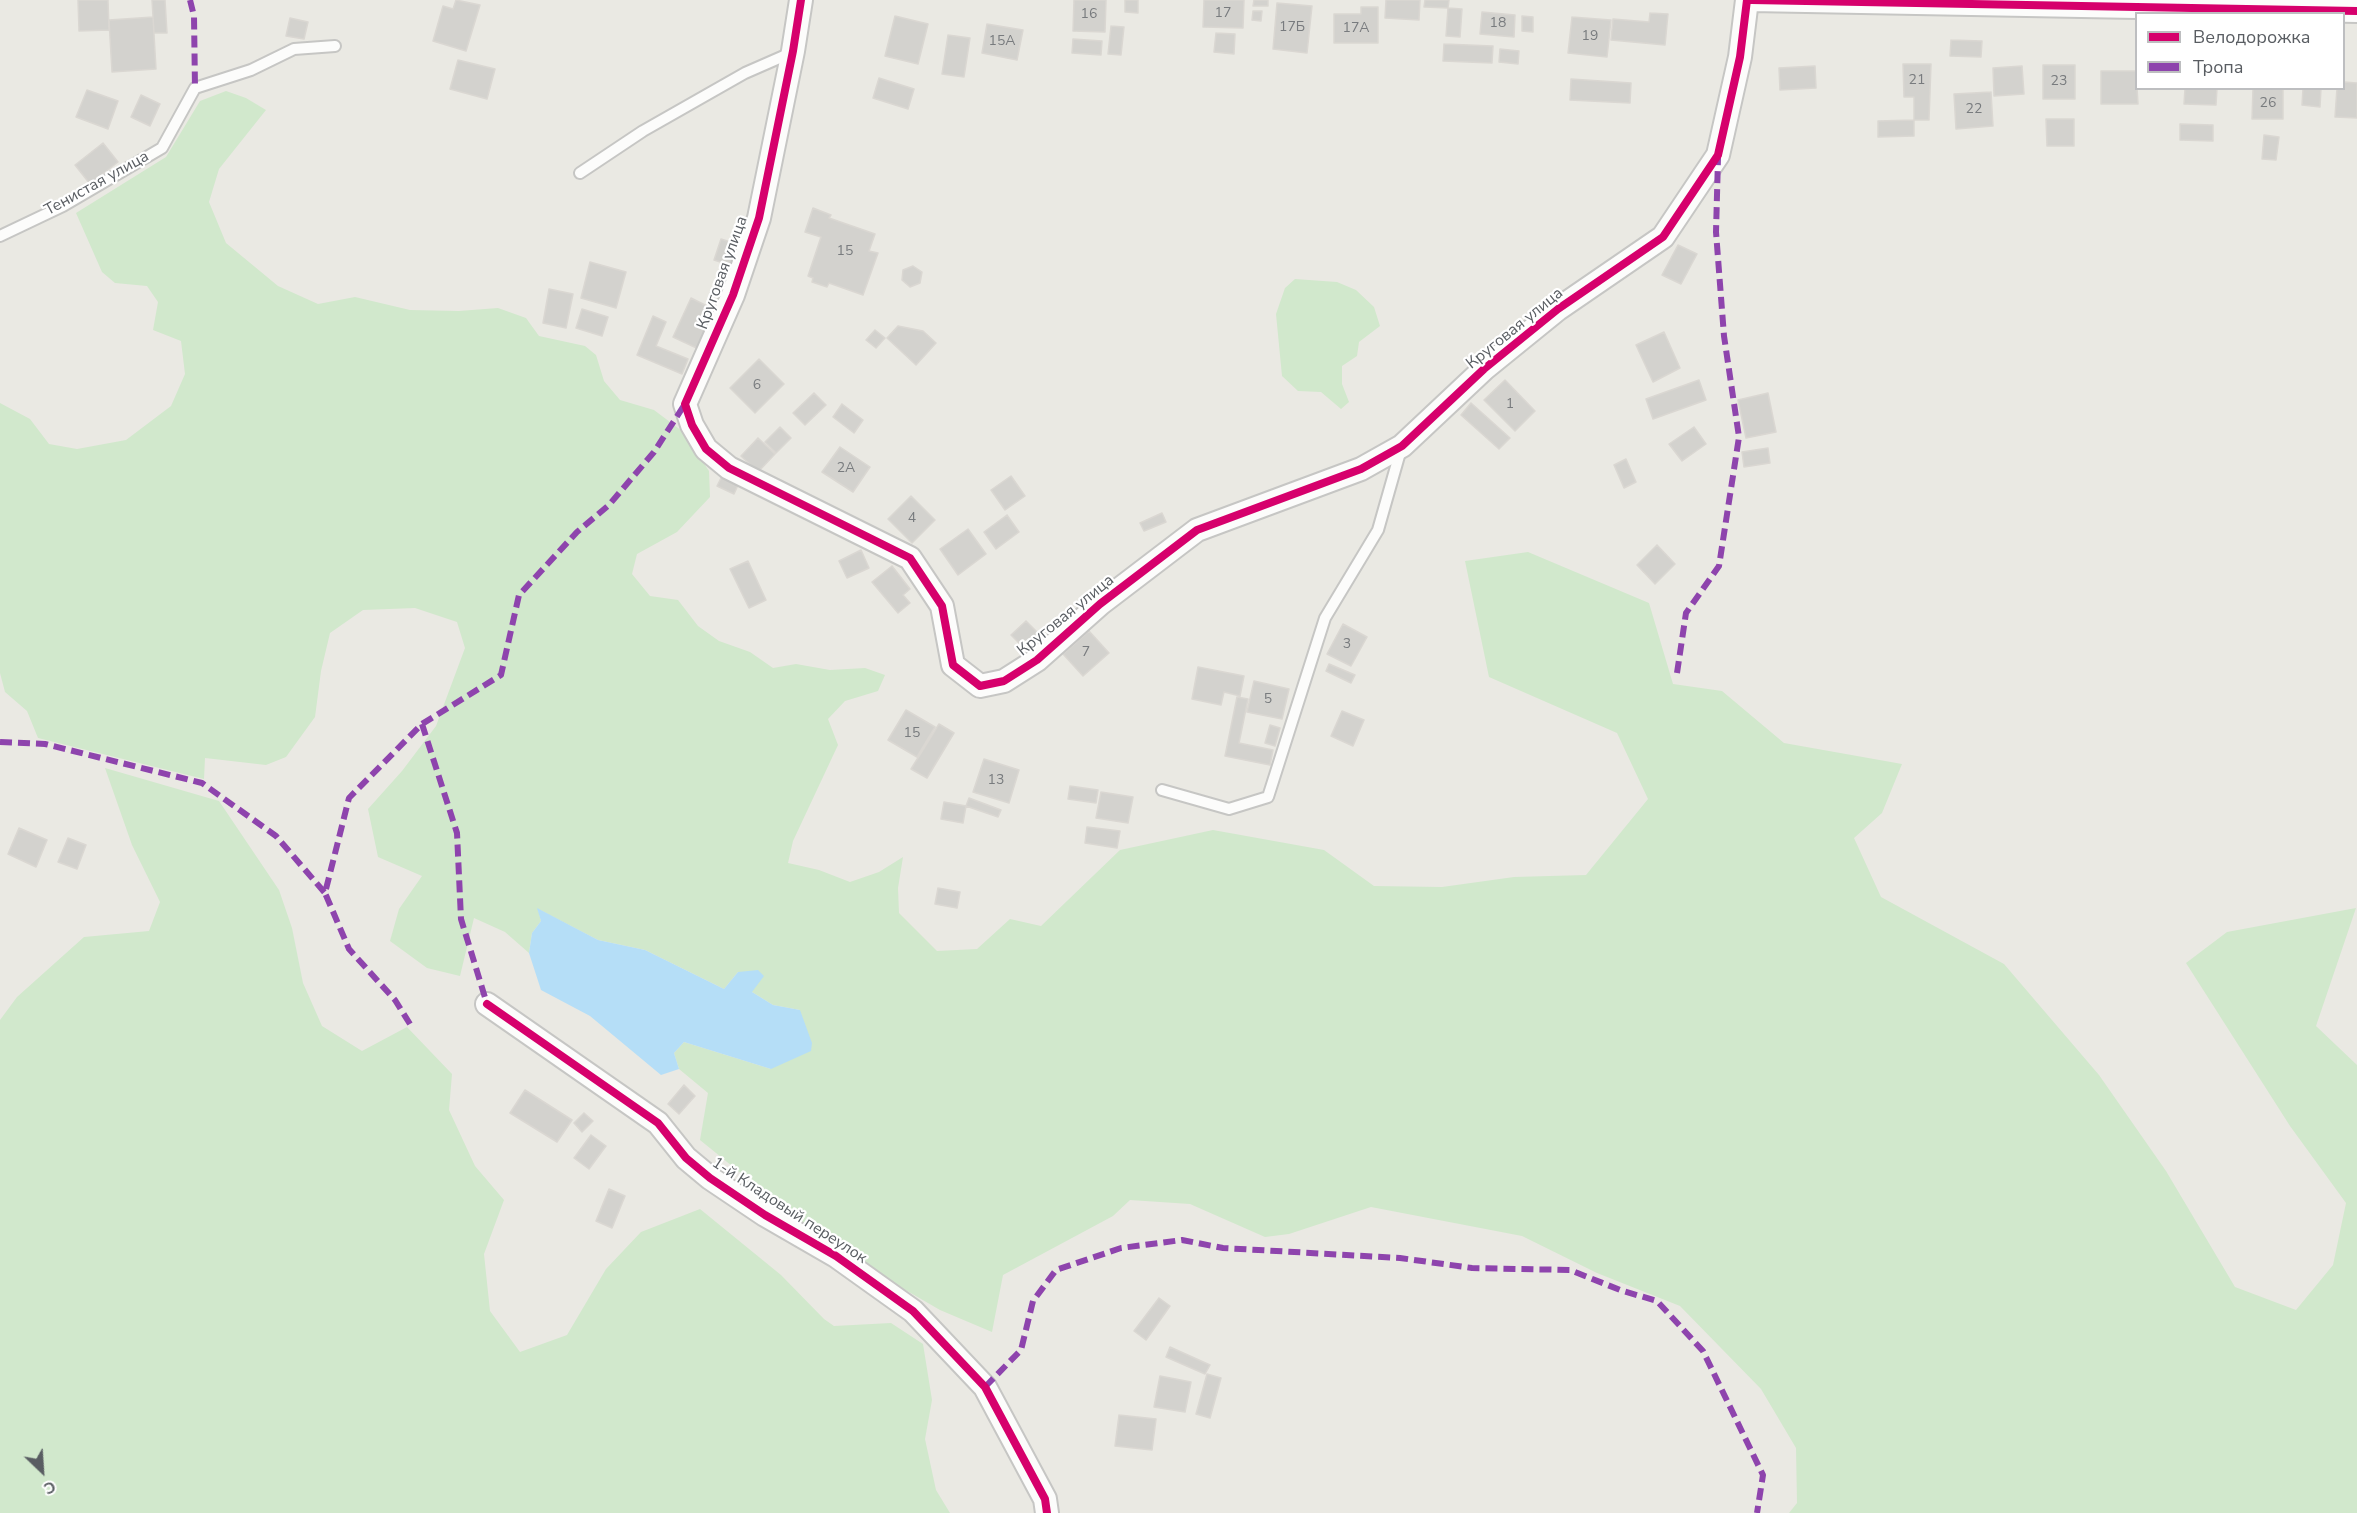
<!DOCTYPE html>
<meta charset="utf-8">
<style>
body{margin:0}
#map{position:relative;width:2357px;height:1513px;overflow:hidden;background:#eae9e3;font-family:"Nunito Sans",sans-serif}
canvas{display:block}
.legend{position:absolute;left:2135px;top:12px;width:210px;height:78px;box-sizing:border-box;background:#fff;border:2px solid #bdbec0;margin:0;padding:8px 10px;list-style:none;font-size:18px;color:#595d62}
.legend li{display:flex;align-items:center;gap:12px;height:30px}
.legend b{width:30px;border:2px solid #bdbec0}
.north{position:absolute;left:12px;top:1441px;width:60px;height:60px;-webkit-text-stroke:4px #fff;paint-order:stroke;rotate:155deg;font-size:16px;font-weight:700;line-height:24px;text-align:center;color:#595d62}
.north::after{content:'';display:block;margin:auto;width:21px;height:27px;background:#595d62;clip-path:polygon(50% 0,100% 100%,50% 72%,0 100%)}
</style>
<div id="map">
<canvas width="2357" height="1513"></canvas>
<ul class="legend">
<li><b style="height:8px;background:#d6006c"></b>Велодорожка</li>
<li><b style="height:8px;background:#8e44ad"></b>Тропа</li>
</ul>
<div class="north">С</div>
</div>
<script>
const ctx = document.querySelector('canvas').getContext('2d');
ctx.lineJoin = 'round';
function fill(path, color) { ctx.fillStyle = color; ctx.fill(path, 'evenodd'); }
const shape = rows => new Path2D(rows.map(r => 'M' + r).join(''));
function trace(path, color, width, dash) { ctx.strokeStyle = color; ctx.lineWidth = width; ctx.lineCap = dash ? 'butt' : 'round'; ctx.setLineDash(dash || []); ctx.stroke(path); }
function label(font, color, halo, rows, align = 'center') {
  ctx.font = font + ' "Nunito Sans",sans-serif'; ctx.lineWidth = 4.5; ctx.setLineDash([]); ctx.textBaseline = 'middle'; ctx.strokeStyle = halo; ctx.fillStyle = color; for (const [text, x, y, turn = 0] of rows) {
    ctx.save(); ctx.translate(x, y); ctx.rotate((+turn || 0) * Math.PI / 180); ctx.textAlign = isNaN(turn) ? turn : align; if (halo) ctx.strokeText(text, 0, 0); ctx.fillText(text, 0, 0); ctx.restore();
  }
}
fill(shape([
 [226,91,246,98,266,110,219,169,209,202,226,243,278,286,318,304,355,297,410,310,459,311,498,308,526,318,539,336,585,346,596,355,604,381,620,400,654,410,682,431,709,471,710,497,677,532,637,554,632,574,650,596,678,600,698,626,719,641,750,652,773,668,796,664,830,670,865,668,885,675,878,691,845,701,828,719,838,745,793,841,788,863,819,870,850,882,879,872,903,857,898,888,899,913,937,951,977,949,1010,919,1041,926,1120,850,1213,830,1324,850,1374,886,1442,887,1514,877,1586,875,1648,799,1617,733,1489,677,1465,561,1528,552,1649,603,1673,684,1722,691,1784,743,1902,764,1882,813,1854,838,1881,897,2004,964,2099,1075,2166,1171,2235,1287,2296,1310,2333,1265,2346,1203,2290,1126,2186,963,2227,932,2356,908,2316,1026,2357,1065,2357,1513,1789,1513,1797,1503,1796,1448,1761,1389,1680,1306,1597,1273,1522,1236,1371,1207,1289,1234,1265,1237,1190,1204,1130,1200,1113,1216,1003,1275,992,1332,940,1310,833,1248,700,1140,708,1093,679,1069,674,1053,684,1042,771,1069,800,1010,773,1005,752,992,738,972,724,989,645,950,598,940,538,909,541,921,532,933,529,953,505,932,474,918,460,976,427,968,390,941,399,909,422,876,378,857,368,809,402,771,436,726,465,648,457,622,415,608,363,610,330,633,321,671,315,717,286,757,266,765,205,758,204,779,38,738,27,711,5,692,0,673,0,403,30,419,49,444,77,449,126,440,171,406,185,374,181,341,153,330,158,302,147,286,115,283,102,272,76,213,166,157,200,101],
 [1295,279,1337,282,1356,290,1374,307,1380,326,1359,342,1357,356,1342,366,1342,384,1349,402,1341,409,1321,392,1298,391,1282,376,1276,314,1285,288],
 [105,768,219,801,279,890,292,928,303,983,322,1026,362,1051,407,1027,452,1074,449,1110,475,1166,504,1200,484,1254,490,1311,520,1352,567,1335,606,1269,641,1232,700,1209,781,1275,824,1319,834,1326,891,1323,923,1344,932,1400,925,1439,936,1490,950,1513,0,1513,0,1020,17,997,84,937,149,931,160,902,132,845]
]), '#d1e8cc');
fill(shape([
 [537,908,598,940,645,950,724,989,738,972,758,970,764,976,752,992,773,1005,800,1010,812,1043,811,1051,771,1069,684,1042,674,1053,679,1069,661,1075,590,1016,541,990,529,953,532,933,541,921]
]), '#b5def7');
const building = shape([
 [78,0,108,0,109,30,79,31,78,0],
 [152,0,165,0,167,33,154,33,152,0],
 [456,0,480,5,466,51,433,41,443,6,453,9,456,0],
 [1074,0,1106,0,1105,32,1073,31,1074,0],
 [1125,0,1138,0,1138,13,1125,12,1125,0],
 [1204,0,1244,0,1243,28,1203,27,1204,0],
 [1254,0,1268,0,1268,6,1253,6,1254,0],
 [1386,0,1420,0,1419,20,1385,18,1386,0],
 [1425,0,1449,0,1448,8,1424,7,1425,0],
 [1277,3,1312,6,1307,53,1273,49,1277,3],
 [1361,7,1378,7,1378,43,1334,43,1334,14,1361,14,1361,7],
 [1448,8,1462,9,1460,37,1446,36,1448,8],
 [1253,11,1262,11,1261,21,1252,20,1253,11],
 [1482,12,1515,15,1514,37,1480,34,1482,12],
 [1650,13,1668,14,1665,45,1611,40,1613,19,1649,22,1650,13],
 [895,16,928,24,918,64,885,56,895,16],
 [1522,16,1533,17,1533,32,1522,31,1522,16],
 [153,17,156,69,112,72,109,20,153,17],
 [1572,17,1611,20,1607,57,1568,53,1572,17],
 [290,18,308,22,304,39,286,36,290,18],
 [987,24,1023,30,1017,60,982,53,987,24],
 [1111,26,1124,27,1121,55,1108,54,1111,26],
 [1216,33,1235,34,1234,54,1214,52,1216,33],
 [948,35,970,38,964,77,942,74,948,35],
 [1073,39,1102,41,1101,55,1072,53,1073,39],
 [1951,40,1982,41,1981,57,1950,56,1951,40],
 [1444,44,1493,46,1492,63,1443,61,1444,44],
 [1500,49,1519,51,1518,64,1499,62,1500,49],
 [458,60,495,69,487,99,450,89,458,60],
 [1903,64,1931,64,1929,120,1914,120,1914,97,1904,97,1903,64],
 [2043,65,2075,65,2075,99,2043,99,2043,65],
 [1815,66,1816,88,1780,90,1779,68,1815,66],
 [2022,66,2024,94,1994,96,1993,68,2022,66],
 [2101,71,2136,71,2138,104,2101,104,2101,71],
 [879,78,914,89,908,109,873,98,879,78],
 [1571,79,1631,83,1630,103,1570,100,1571,79],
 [2344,82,2357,83,2357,118,2335,117,2337,88,2344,88,2344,82],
 [2185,88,2217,88,2216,105,2184,104,2185,88],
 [2253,88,2283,88,2283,119,2252,119,2253,88],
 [2303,88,2321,88,2320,107,2302,105,2303,88],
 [87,90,118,101,108,129,76,117,87,90],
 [1991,92,1993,126,1956,129,1954,94,1991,92],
 [141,95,160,104,150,126,131,117,141,95],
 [2046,119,2074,119,2074,146,2047,146,2046,119],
 [1914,120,1914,136,1878,137,1878,121,1914,120],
 [2180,124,2213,125,2213,141,2180,140,2180,124],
 [2264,135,2279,137,2276,160,2262,159,2264,135],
 [103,143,118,162,90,184,75,165,103,143],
 [813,208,831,215,829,218,875,234,869,251,878,253,863,295,829,283,827,287,812,282,813,278,808,276,821,237,805,232,813,208],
 [721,239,743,246,736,267,714,260,721,239],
 [1678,245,1697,254,1681,284,1662,275,1678,245],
 [590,262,626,272,616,308,581,298,590,262],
 [913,266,922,272,920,283,910,287,902,280,903,270,913,266],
 [549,289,573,294,566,328,543,323,549,289],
 [691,298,721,313,703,351,673,337,691,298],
 [582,309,608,317,602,336,576,328,582,309],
 [653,316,666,322,656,346,688,359,682,374,637,355,653,316],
 [898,326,923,331,936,343,916,365,887,338,898,326],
 [875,330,885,338,876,348,866,340,875,330],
 [1664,332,1680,368,1653,382,1636,345,1664,332],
 [759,359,784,384,755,413,730,388,759,359],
 [1505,380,1535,411,1515,431,1484,400,1505,380],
 [1699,380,1706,400,1653,419,1646,399,1699,380],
 [814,393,826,405,805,425,793,413,814,393],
 [1768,393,1776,432,1746,438,1738,400,1768,393],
 [1471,403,1510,438,1499,449,1461,415,1471,403],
 [842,404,863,420,854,433,833,417,842,404],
 [780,427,791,438,776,453,765,442,780,427],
 [1694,427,1706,444,1682,461,1669,444,1694,427],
 [758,438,775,454,758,472,741,456,758,438],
 [840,447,870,467,853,492,822,472,840,447],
 [1768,448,1770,463,1744,467,1742,452,1768,448],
 [1626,459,1636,482,1624,488,1614,465,1626,459],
 [723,474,739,483,734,494,717,486,723,474],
 [1011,476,1025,496,1005,510,991,490,1011,476],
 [911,496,935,520,912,543,888,519,911,496],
 [1162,513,1166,522,1144,531,1140,523,1162,513],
 [1007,515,1019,532,996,549,984,532,1007,515],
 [968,529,986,554,958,575,940,549,968,529],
 [1657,545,1675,564,1655,584,1637,565,1657,545],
 [861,550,869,568,847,578,839,561,861,550],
 [748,561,766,600,749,608,730,569,748,561],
 [892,566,910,589,903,595,910,603,898,613,872,582,892,566],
 [1026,621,1040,635,1025,649,1011,635,1026,621],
 [1343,624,1367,637,1351,666,1327,654,1343,624],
 [1089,631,1109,653,1083,676,1063,654,1089,631],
 [1329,664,1355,675,1351,683,1326,671,1329,664],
 [1198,667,1244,676,1240,696,1224,692,1221,705,1192,699,1198,667],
 [1254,681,1289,689,1282,719,1247,712,1254,681],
 [1237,697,1248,699,1239,743,1273,750,1270,765,1225,756,1237,697],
 [906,710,935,727,917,757,888,740,906,710],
 [1342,711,1364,720,1353,746,1331,736,1342,711],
 [939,724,954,733,927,778,911,769,939,724],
 [1270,725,1280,728,1275,746,1265,743,1270,725],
 [984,759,1019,770,1009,803,973,792,984,759],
 [1070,786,1098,790,1096,803,1068,799,1070,786],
 [1101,792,1133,797,1128,823,1096,818,1101,792],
 [969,798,1001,810,998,817,966,806,969,798],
 [944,802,966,806,963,823,941,819,944,802],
 [1087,827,1120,831,1117,848,1085,843,1087,827],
 [19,828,47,840,36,867,8,854,19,828],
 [68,838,86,845,77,869,58,862,68,838],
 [938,888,960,892,957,908,935,904,938,888],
 [684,1085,695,1096,679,1114,668,1104,684,1085],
 [525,1090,572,1120,557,1142,510,1113,525,1090],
 [584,1113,593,1121,582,1132,574,1123,584,1113],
 [591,1135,606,1146,589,1169,574,1158,591,1135],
 [609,1189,625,1196,612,1228,596,1221,609,1189],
 [1159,1298,1170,1306,1146,1340,1134,1331,1159,1298],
 [1170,1347,1210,1365,1205,1374,1166,1357,1170,1347],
 [1207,1374,1221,1378,1210,1418,1196,1414,1207,1374],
 [1160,1376,1191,1382,1185,1412,1154,1407,1160,1376],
 [1119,1415,1156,1419,1152,1450,1115,1446,1119,1415]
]);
fill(building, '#d3d2ce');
trace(building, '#dad7d2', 1.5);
const service = shape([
 [580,173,643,131,745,73,793,52],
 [0,236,63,206,162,148,195,88,251,70,294,49,335,46],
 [1162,790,1229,809,1268,797,1325,618,1378,530,1401,449]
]);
const minor = shape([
 [801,0,793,51,759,218,733,295,685,404,692,425,706,449,729,468,910,558,942,606,953,665,980,686,1004,681,1037,660,1100,604,1197,530,1361,469,1402,446,1484,369,1558,309,1663,237,1718,155,1740,57,1747,0],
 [1751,0,2357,11],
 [487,1004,658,1123,686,1158,710,1178,765,1215,836,1256,913,1311,985,1387,1045,1499,1047,1513]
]);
trace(service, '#c6c6c4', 14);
trace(minor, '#c6c6c4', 26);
trace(service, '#fcfcfb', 10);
trace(minor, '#fcfcfb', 22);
trace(shape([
 [190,0,194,16,195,88],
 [1677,673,1686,613,1719,566,1739,437,1724,336,1716,232,1718,158],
 [422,724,457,833,461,919,487,1004],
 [0,742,45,744,202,783,276,836,325,893],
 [410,1024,395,1000,349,949,325,893,349,798,422,724,501,675,519,595,577,532,609,505,654,452,685,404],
 [985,1387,1021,1350,1033,1301,1056,1270,1121,1248,1182,1240,1223,1248,1400,1258,1472,1268,1570,1270,1620,1290,1657,1301,1703,1351,1763,1475,1757,1513]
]), '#8e44ad', 6, [12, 6]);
trace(shape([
 [801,0,793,51,759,218,733,295,685,404,692,425,706,449,729,468,910,558,942,606,953,665,980,686,1004,681,1037,660,1100,604,1197,530,1361,469,1402,446,1484,369,1558,309,1663,237,1718,155,1740,57,1747,0],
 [1751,0,2357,11],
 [487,1004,658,1123,686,1158,710,1178,765,1215,836,1256,913,1311,985,1387,1045,1499,1047,1513]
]), '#d6006c', 8);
label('14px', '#787b7e', null, [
 ["17",1223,14],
 ["16",1089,15],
 ["18",1498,24],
 ["17Б",1292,28],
 ["17А",1356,29],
 ["19",1590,37],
 ["15А",1002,42],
 ["21",1917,81],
 ["23",2059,82],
 ["26",2268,104],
 ["22",1974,110],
 ["15",845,252],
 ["6",757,386],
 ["1",1510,405],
 ["2А",846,469],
 ["4",912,519],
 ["3",1347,645],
 ["7",1086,653],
 ["5",1268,700],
 ["15",912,734],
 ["13",996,781]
]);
label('16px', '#595d62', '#fff', [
 ["Тенистая улица",97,184,-29],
 ["Круговая улица",723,273,-70],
 ["Круговая улица",1515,329,-39],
 ["Круговая улица",1066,616,-39],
 ["1-й Кладовый переулок",789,1211,33]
]);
</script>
